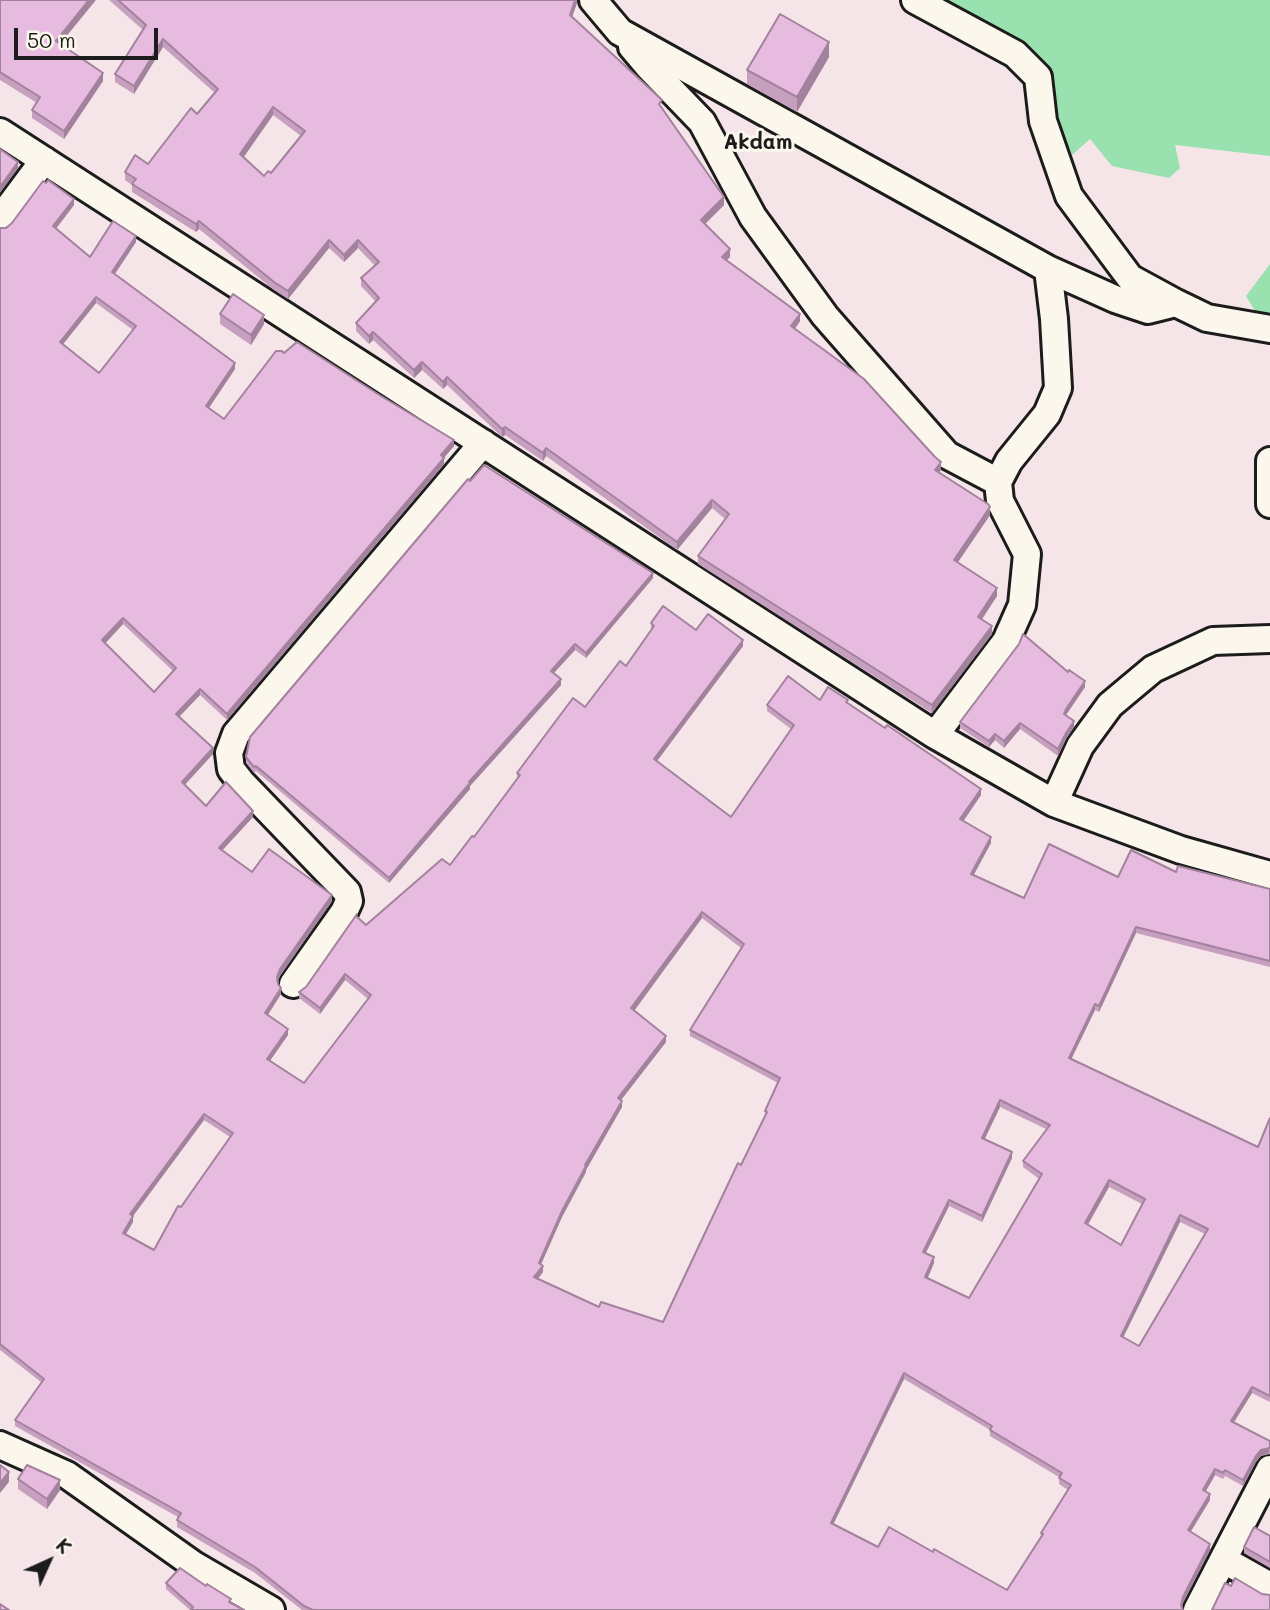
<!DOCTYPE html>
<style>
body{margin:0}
#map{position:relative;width:1270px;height:1610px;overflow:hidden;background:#f5e5e8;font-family:Mali,sans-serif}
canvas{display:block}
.north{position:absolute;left:14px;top:1526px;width:70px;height:70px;-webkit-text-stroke:5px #fbf7ec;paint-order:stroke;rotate:45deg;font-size:19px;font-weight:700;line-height:28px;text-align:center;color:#1c1c1c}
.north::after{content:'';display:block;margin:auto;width:24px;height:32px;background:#1c1c1c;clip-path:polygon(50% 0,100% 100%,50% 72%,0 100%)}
.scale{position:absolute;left:14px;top:28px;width:144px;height:32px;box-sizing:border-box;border:4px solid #1c1c1c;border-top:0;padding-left:9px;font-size:21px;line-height:24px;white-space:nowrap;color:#1c1c1c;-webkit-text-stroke:5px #fbf7ec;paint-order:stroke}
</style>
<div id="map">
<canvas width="1270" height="1610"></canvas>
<div class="north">K</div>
<div class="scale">50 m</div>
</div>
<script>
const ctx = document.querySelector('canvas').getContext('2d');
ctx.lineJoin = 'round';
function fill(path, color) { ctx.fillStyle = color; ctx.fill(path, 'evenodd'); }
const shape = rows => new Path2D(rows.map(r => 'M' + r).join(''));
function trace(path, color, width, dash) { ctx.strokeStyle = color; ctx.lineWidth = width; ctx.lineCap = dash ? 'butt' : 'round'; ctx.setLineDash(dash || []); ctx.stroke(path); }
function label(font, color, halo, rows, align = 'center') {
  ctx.font = font + ' Mali,sans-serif'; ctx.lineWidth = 6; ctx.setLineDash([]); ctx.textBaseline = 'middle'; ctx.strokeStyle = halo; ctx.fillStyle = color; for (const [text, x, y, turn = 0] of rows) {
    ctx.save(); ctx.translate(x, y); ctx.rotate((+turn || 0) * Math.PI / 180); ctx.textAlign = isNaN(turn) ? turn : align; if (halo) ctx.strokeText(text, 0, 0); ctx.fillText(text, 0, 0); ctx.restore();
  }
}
fill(shape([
 [944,0,1270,0,1270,156,1175,145,1180,168,1169,178,1112,166,1090,139,1072,155,1053,111,1051,73,1016,38],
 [1270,264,1270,315,1255,311,1246,296]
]), '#99e1af');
const minor = shape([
 [593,0,620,32,1048,269,1115,299,1148,310,1176,303],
 [915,0,1015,54,1038,77,1043,121,1069,196,1130,278,1176,303,1207,318,1270,329],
 [632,47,648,66,702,122,753,217,825,316,947,455,998,482],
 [0,132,935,735,1054,803,1181,850,1270,875],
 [0,219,44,160],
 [1270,461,1270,504],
 [935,735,1006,641,1022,605,1027,554,1000,501,998,482,1009,461,1047,414,1058,388,1054,319,1048,269],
 [1054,803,1080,746,1110,705,1153,669,1213,641,1270,639],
 [293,984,344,912,349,901,347,892,242,783,231,769,229,753,236,734,483,443],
 [0,1445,67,1475,194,1565,271,1610],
 [1224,1560,1270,1586],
 [1197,1610,1270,1469]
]);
trace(minor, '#1c1c1c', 32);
trace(minor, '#fbf7ec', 26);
fill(shape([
 [0,0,60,44,103,81,64,139,32,118,32,110,37,103,0,80],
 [109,0,577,0,577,3,572,17,662,108,724,205,705,224,730,257,726,260,800,321,795,329,941,470,939,472,990,515,958,562,997,596,982,619,992,634,932,713,698,564,698,556,725,519,712,508,677,550,546,456,543,461,505,435,502,437,447,385,443,389,422,370,414,378,373,340,369,344,356,331,356,323,376,302,361,286,361,278,375,266,358,248,344,262,329,248,288,299,274,290,199,229,196,232,132,192,132,185,125,180,125,172,148,164,197,114,215,93,163,47,134,94,115,82,115,74,143,30],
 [273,115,301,136,271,173,264,176,244,157],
 [829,57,797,112,747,84,747,70],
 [74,205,56,229,90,257,136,242,115,274,235,369,209,408,224,419,284,353,454,446,444,458,444,464,227,720,200,695,180,716,213,754,184,785,206,806,253,817,222,850,252,872,332,901,280,976,278,981,281,994,268,1015,288,1035,270,1060,304,1083,368,999,345,980,320,1014,299,998,299,992,306,987,358,918,366,925,450,865,474,837,517,779,517,773,585,707,626,666,651,630,651,623,696,630,743,646,657,761,731,817,791,729,767,711,767,705,820,700,848,703,981,795,963,821,991,843,973,875,1024,898,1118,877,1176,872,1270,889,1270,967,1136,933,1099,1012,1095,1010,1071,1059,1258,1147,1270,1118,1270,1402,1252,1393,1234,1422,1270,1441,1270,1454,1261,1456,1256,1462,1243,1486,1225,1476,1223,1479,1215,1475,1206,1491,1210,1500,1191,1531,1210,1550,1183,1603,1182,1607,1183,1610,302,1610,255,1573,177,1527,177,1520,178,1517,15,1426,15,1420,41,1382,0,1350,0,228,6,228],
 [96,303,133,330,99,373,63,344],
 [123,624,173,671,154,692,105,643],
 [702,918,741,948,690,1030,690,1036,778,1083,765,1111,765,1117,663,1322,599,1307,538,1279,543,1272,541,1264,562,1217,586,1172,586,1170,622,1107,621,1100,666,1042,634,1011],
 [1000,1107,1046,1129,1023,1161,1023,1167,1039,1179,969,1298,928,1278,934,1263,926,1253,949,1206,982,1222,1012,1158,985,1139],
 [204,1120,230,1137,181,1207,154,1250,126,1234,133,1222,133,1216],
 [1109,1187,1142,1204,1121,1245,1088,1225],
 [1180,1222,1205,1234,1139,1346,1123,1337],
 [904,1379,990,1430,990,1436,1059,1477,1059,1484,1068,1490,1041,1533,1041,1538,1007,1590,933,1552,878,1547,833,1524],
 [220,314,264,324,251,345,220,324],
 [653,578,586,658,575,650,554,673,561,685,470,786,470,789,389,883,256,771,254,773,246,763,246,757],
 [1068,672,1085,687,1066,715,1074,727,1066,739,1058,756,1020,729,1004,748,995,740,989,747,960,728,960,722],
 [18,1479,60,1490,47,1509,18,1489],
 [1270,1536,1270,1568,1244,1553,1244,1547],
 [166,1583,231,1603,244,1610,190,1610,166,1589]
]), '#c7a0c0');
fill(shape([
 [89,0,96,0,56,49,56,41],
 [575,0,577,0,577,3,570,23,570,15],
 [163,39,163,47,134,94,134,86],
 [829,42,829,57,797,112,797,97],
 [103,73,103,81,64,139,64,131],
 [273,107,273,115,240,162,240,154],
 [18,162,18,168,0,193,0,187],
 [724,197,724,205,701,228,701,220],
 [74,199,74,205,53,232,53,226],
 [199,221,199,229,196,232,196,224],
 [136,236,136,242,112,278,112,272],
 [329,240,329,248,288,299,288,291],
 [358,240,358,248,344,262,344,255],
 [730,249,730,257,722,265,722,257],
 [96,297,96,303,60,348,60,342],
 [800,314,800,321,791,334,791,326],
 [264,315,264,324,251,345,251,335],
 [373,332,373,340,369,344,369,336],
 [422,362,422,370,414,378,414,370],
 [235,363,235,369,206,412,206,406],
 [447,377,447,385,443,389,443,382],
 [505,427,505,435,502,437,502,429],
 [454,440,454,446,441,461,441,455],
 [546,448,546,456,543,461,543,453],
 [444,458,444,464,227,720,227,714],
 [941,462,941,470,935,477,935,470],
 [712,500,712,508,677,550,677,542],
 [990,507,990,515,954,568,954,560],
 [653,573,653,578,586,658,586,653],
 [997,588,997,596,978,625,978,617],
 [123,618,123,624,102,647,102,640],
 [992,626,992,634,932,713,932,705],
 [743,640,743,646,654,765,654,759],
 [575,644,575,650,551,676,551,671],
 [561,679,561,685,470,786,470,789,389,883,389,878,469,782],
 [1085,681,1085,687,1066,715,1064,714,1066,709],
 [200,689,200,695,176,720,176,714],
 [1074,721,1074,727,1066,739,1058,756,1058,749,1066,733],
 [1020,723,1020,729,1004,748,1004,741],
 [995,734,995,740,989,747,989,741],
 [213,748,213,754,182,788,182,782],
 [981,789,981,795,960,826,960,819],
 [253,811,253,817,219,854,219,848],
 [991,837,991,843,971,880,971,874],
 [332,895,332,901,280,976,277,983,277,977,280,969],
 [702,912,702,918,631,1015,631,1008],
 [1136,927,1136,933,1099,1012,1099,1006],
 [345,974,345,980,320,1014,320,1008],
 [281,988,281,994,265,1019,265,1013],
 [1095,1004,1095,1010,1069,1064,1069,1058],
 [288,1029,288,1035,267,1065,267,1059],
 [666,1036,666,1042,618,1104,618,1098],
 [1000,1100,1000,1107,982,1144,982,1138],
 [622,1101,622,1107,586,1170,586,1172,562,1217,539,1269,539,1263,562,1211,585,1165],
 [204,1114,204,1120,130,1220,130,1214],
 [1012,1152,1012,1158,982,1222,982,1216],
 [1109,1180,1109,1187,1085,1229,1085,1223],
 [949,1200,949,1206,923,1258,923,1252],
 [1180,1215,1180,1222,1121,1342,1121,1336],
 [133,1216,133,1222,123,1239,123,1233],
 [934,1257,934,1263,925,1283,925,1277],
 [543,1266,543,1272,534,1283,534,1277],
 [904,1373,904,1379,831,1529,831,1523],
 [1252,1387,1252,1393,1231,1427,1231,1421],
 [1269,1447,1269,1453,1261,1456,1256,1462,1243,1486,1243,1480,1256,1456,1261,1450],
 [1215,1469,1215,1475,1203,1496,1203,1490],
 [9,1472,9,1482,0,1493,0,1483],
 [60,1480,60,1490,47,1509,47,1499],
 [1210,1494,1210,1500,1188,1536,1188,1530],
 [1210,1544,1210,1550,1183,1603,1182,1610,1183,1597]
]), '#a2829c');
const building = shape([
 [0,0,89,0,56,41,103,73,64,131,32,110,40,97,0,72,0,0],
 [118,0,575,0,570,15,662,100,659,104,724,197,701,220,730,249,722,257,800,314,791,326,864,379,935,457,941,462,935,470,988,504,990,507,954,560,997,588,978,617,992,626,932,705,698,556,729,514,712,500,677,542,546,448,543,453,505,427,502,429,447,377,443,382,422,362,414,370,373,332,369,336,356,323,379,298,361,278,379,262,358,240,344,255,329,240,288,291,274,282,199,221,196,224,132,184,136,179,125,172,135,155,148,164,191,108,197,114,218,89,163,39,134,86,115,74,146,25,118,0],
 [273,107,305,131,271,173,268,171,264,176,240,154,273,107],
 [780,14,829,42,797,97,747,70,780,14],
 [0,149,18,162,0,187,0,149],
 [48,180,74,199,53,226,90,257,113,221,136,236,112,272,235,363,206,406,224,419,276,351,282,351,284,353,297,342,381,396,454,440,441,455,444,458,227,714,200,689,176,714,213,748,182,782,206,806,226,782,253,811,219,848,252,872,269,849,332,895,280,969,277,977,278,984,281,988,265,1013,288,1029,267,1059,304,1083,371,995,345,974,320,1008,299,992,306,987,357,914,356,916,366,925,442,859,450,865,472,836,474,837,520,775,517,773,573,698,585,707,620,661,626,666,654,626,651,623,663,606,696,630,708,614,743,640,654,759,731,817,794,725,767,705,788,676,820,700,828,687,848,700,846,702,885,728,887,725,981,789,960,819,991,837,971,874,1024,898,1049,844,1118,877,1131,850,1176,872,1178,866,1270,889,1270,961,1136,927,1099,1006,1095,1004,1069,1058,1258,1147,1270,1118,1270,1396,1252,1387,1231,1421,1270,1441,1270,1448,1261,1450,1256,1456,1243,1480,1225,1470,1223,1473,1215,1469,1203,1490,1210,1494,1188,1530,1210,1544,1183,1597,1181,1605,1183,1610,313,1610,304,1606,255,1567,177,1520,181,1513,15,1420,44,1379,0,1344,0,228,6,228,12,223,43,181,46,183,48,180],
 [96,297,136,326,99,373,60,342,96,297],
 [123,618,176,668,154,692,102,640,123,618],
 [702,912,744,944,690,1030,780,1078,765,1111,767,1112,741,1165,738,1163,663,1322,601,1302,599,1307,534,1277,543,1266,539,1263,562,1211,586,1166,585,1165,622,1101,618,1098,666,1036,631,1008,702,912],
 [1000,1100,1050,1125,1023,1161,1042,1174,969,1298,925,1277,934,1257,923,1252,949,1200,982,1216,1012,1152,982,1138,1000,1100],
 [204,1114,233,1133,181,1207,178,1206,154,1250,123,1233,133,1216,130,1214,204,1114],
 [1109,1180,1145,1199,1121,1245,1085,1223,1109,1180],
 [1180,1215,1208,1229,1139,1346,1121,1336,1180,1215],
 [904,1373,992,1426,990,1430,1062,1473,1059,1478,1071,1485,1041,1533,1043,1534,1007,1590,934,1549,933,1552,889,1527,878,1547,831,1523,904,1373],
 [233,294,264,315,251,335,220,314,233,294],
 [484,465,653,573,586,653,575,644,551,671,561,679,469,782,470,783,389,878,256,766,254,767,246,757,250,737,468,479,470,481,484,465],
 [1023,634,1068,672,1069,670,1085,681,1066,709,1064,714,1074,721,1066,733,1058,749,1020,723,1004,741,995,734,989,741,960,722,1019,644,1023,634],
 [0,1465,9,1472,0,1483,0,1465],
 [27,1465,60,1480,47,1499,18,1479,27,1465],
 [1254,1527,1270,1536,1270,1562,1244,1547,1254,1527],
 [180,1568,206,1586,207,1584,231,1599,229,1602,244,1610,191,1610,193,1607,166,1583,180,1568],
 [1235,1578,1262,1594,1270,1595,1270,1610,1212,1610,1225,1583,1231,1586,1235,1578],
 [0,1604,9,1610,0,1610,0,1604]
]);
fill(building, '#e7badf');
trace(building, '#a2829c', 2);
label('bold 21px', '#1c1c1c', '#fbf7ec', [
 ["Akdam",758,143]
]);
</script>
